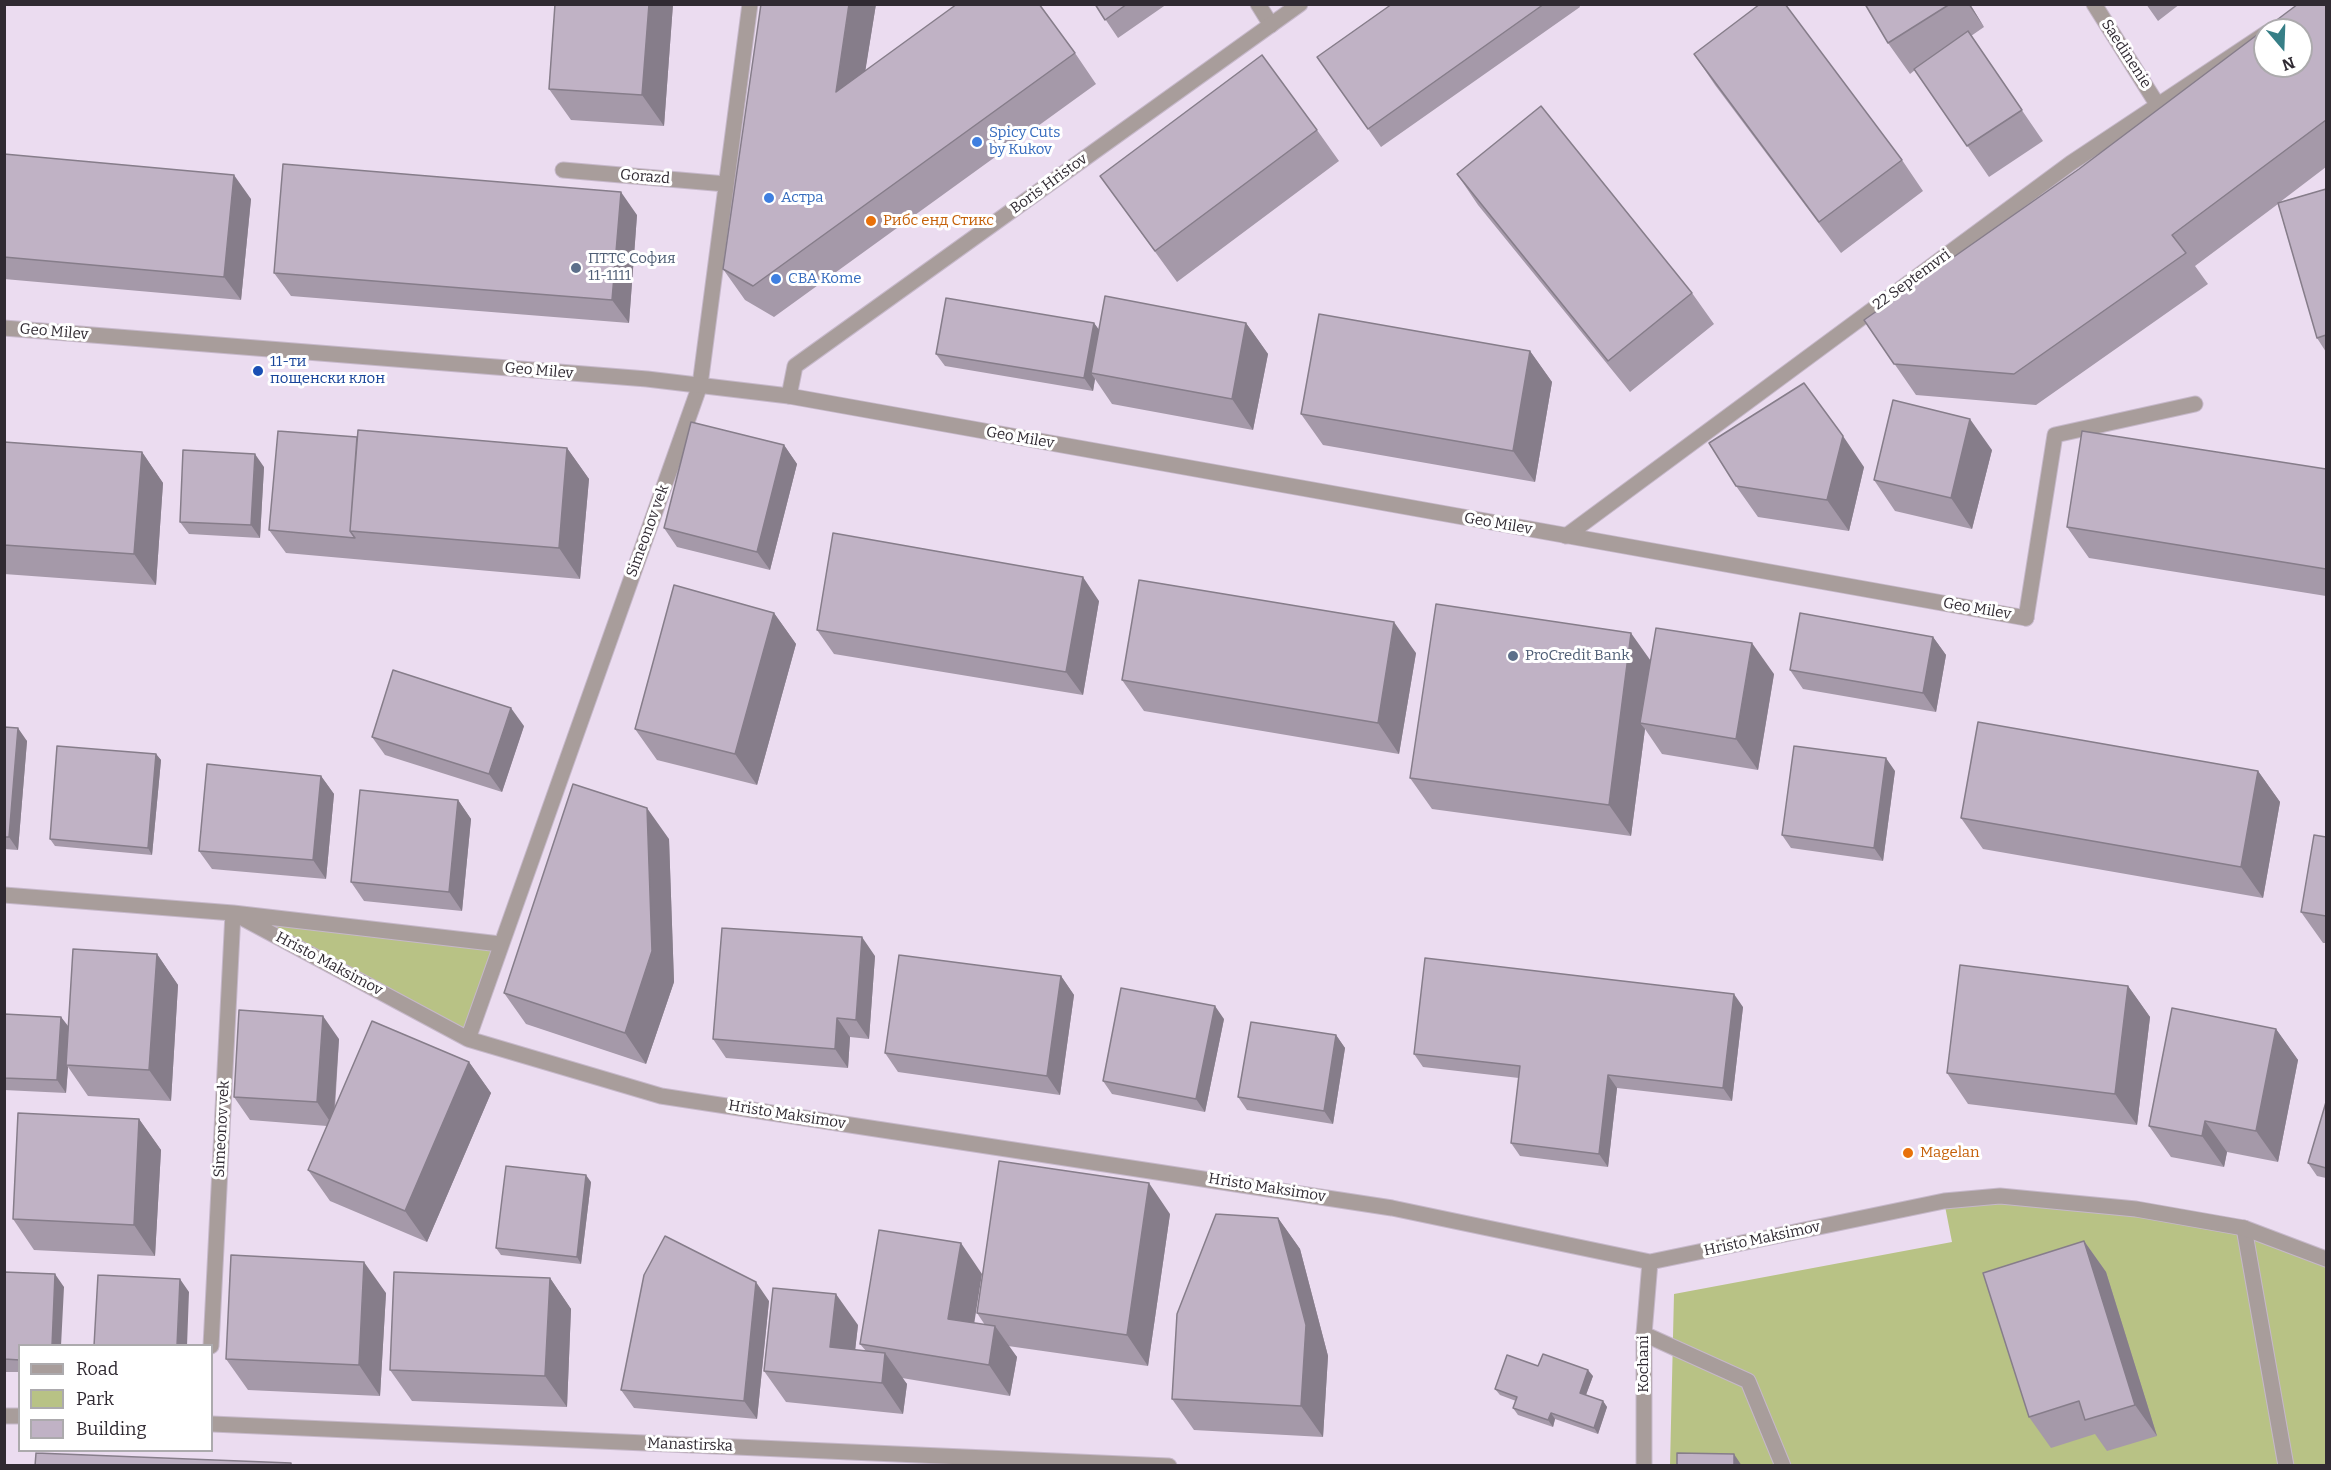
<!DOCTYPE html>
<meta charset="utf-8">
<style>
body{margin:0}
#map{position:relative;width:2331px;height:1470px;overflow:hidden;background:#ebdcf0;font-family:Bitter,serif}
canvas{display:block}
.frame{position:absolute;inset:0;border:6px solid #302a32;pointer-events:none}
.legend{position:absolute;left:18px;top:1344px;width:195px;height:108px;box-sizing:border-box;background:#fff;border:2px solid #acaaad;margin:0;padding:8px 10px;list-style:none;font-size:18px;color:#302a32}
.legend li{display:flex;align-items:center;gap:12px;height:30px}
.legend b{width:30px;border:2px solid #acaaad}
.north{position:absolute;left:2253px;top:18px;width:60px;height:60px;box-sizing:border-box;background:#fff;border:2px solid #acaaad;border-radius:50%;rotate:161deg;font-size:16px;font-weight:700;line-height:24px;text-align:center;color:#302a32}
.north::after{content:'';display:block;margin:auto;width:21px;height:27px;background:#377f87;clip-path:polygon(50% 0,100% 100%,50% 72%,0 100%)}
</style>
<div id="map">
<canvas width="2331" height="1470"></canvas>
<div class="frame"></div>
<ul class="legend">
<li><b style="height:8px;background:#a89d9b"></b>Road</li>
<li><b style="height:16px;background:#b8c285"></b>Park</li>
<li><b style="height:16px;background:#c0b2c5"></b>Building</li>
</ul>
<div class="north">N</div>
</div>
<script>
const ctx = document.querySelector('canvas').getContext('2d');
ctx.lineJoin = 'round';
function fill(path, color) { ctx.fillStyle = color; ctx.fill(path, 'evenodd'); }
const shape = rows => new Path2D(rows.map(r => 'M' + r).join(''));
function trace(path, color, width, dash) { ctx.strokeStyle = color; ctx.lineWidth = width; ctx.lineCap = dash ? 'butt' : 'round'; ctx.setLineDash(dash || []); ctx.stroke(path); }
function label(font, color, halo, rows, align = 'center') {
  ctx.font = font + ' Bitter,serif'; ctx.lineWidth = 6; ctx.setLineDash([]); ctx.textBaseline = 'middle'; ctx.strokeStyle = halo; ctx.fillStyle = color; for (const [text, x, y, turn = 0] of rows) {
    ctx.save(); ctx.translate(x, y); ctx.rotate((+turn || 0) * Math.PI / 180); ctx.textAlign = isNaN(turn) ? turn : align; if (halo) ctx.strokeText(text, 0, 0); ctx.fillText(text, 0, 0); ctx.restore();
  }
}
fill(shape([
 [233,913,500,944,468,1039],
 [2000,1196,2244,1228,2326,1259,2326,1465,1670,1466,1674,1294,1952,1242,1944,1201]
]), '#b8c285');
const service = shape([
 [1258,4,1271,25],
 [2026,618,2055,435,2195,404],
 [2244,1228,2286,1466],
 [1644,1334,1748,1381,1783,1466]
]);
const minor = shape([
 [2094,4,2157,104],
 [563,170,726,184],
 [789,396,795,366,1300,4],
 [1566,536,2071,163,2265,34],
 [4,895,233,913,500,944],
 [233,913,468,1039,661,1096,1392,1208,1650,1262,1944,1201,2000,1196,2136,1209,2244,1228,2326,1259],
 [468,1039,700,385,750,4],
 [211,1346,233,913],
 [4,1416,20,1416],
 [212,1424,1169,1466],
 [1644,1466,1644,1334,1650,1262]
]);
const tertiary = shape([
 [4,328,647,379,789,396,2026,618]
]);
trace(service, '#c6b8ca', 17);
trace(minor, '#c6b8ca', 17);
trace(tertiary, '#c6b8ca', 17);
trace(service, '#a89d9b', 15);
trace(minor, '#a89d9b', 15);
trace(tertiary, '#a89d9b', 15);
fill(shape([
 [555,4,673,4,664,126,571,120,549,89],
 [876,4,865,71,1075,53,1096,84,774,317,745,300,723,269],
 [1095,4,1167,4,1118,38],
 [1392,4,1579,4,1580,7,1381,147,1317,57],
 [1865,4,1970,4,1984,27,1971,36,2043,141,1989,177,1915,70,1910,74,1888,43],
 [2146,4,2180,4,2158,21],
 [2326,4,2326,167,2280,202,2326,189,2326,352,2317,338,2278,204,2195,266,2208,284,2036,405,1916,395,1864,320],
 [1694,54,1902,160,1923,191,1841,253,1715,85],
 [1317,130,1339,161,1177,282,1100,176],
 [4,154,251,199,241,300,4,279],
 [1457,174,1692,293,1714,324,1630,392,1478,205],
 [637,215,629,323,291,296,274,273],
 [1094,323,1098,329,1246,323,1268,354,1253,430,1112,404,1095,379,1093,391,945,366,936,354],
 [1530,351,1552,382,1535,482,1323,445,1301,414],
 [357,437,567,448,589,479,580,579,286,553,269,530],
 [4,442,142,452,163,483,156,585,4,574],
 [784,445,797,464,770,570,677,547,664,528],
 [1992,450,1972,529,1895,511,1874,480],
 [264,467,260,538,189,534,180,522],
 [1864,467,1849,531,1758,517,1736,486],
 [2326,469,2326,596,2089,558,2067,527],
 [1099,601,1083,695,834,654,817,630],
 [774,613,796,644,757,785,657,760,635,729],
 [1933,637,1946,655,1936,712,1803,689,1790,670],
 [1416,653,1399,754,1144,711,1122,680],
 [1650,661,1774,674,1758,770,1662,754,1645,729,1631,836,1432,809,1410,778],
 [524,726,502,792,385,755,372,737],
 [4,727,27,741,18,850,4,849],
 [156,754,161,760,152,855,55,846,50,839],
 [1895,771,1883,861,1791,848,1782,835],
 [2258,771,2280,802,2263,898,1983,849,1961,818],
 [321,776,334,794,326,879,212,869,199,851],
 [458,800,471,819,462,911,364,901,351,882],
 [2326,837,2326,943,2323,943,2301,912],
 [669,839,674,982,646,1064,526,1024,504,993],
 [157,954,178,985,171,1101,88,1096,68,1067,66,1093,4,1090,4,1014,61,1017,69,1027],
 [875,956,869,1039,850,1037,848,1068,726,1058,713,1039],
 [1061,976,1074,995,1060,1095,898,1072,885,1053],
 [2128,986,2150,1017,2137,1125,1968,1104,1947,1073],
 [1743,1007,1732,1101,1617,1088,1608,1167,1520,1156,1511,1143,1519,1078,1423,1067,1414,1054],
 [1224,1019,1205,1112,1112,1094,1103,1081],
 [2276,1029,2298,1060,2278,1162,2227,1152,2224,1167,2171,1157,2149,1126],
 [1336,1035,1345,1048,1333,1124,1247,1110,1238,1097],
 [339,1039,335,1109,469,1062,491,1093,427,1242,330,1201,308,1170,327,1126,250,1120,234,1097],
 [2326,1102,2326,1178,2317,1176,2308,1163],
 [139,1119,161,1150,155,1256,34,1250,13,1219],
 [591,1182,581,1264,501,1255,496,1248],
 [1170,1214,1148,1366,1008,1346,1017,1357,1010,1396,902,1378,907,1384,903,1414,786,1402,764,1371,858,1325,855,1350,866,1351,860,1344,974,1323,985,1325,977,1313],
 [1278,1218,1300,1249,1328,1356,1323,1437,1194,1430,1172,1399],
 [2084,1241,2106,1272,2157,1436,2107,1451,2095,1434,2051,1448,2029,1417],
 [4,1272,64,1287,20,1346,20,1372,4,1372],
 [550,1278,571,1309,567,1407,412,1401,390,1370],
 [386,1293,380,1396,248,1390,226,1359],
 [769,1301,757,1419,634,1408,621,1390],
 [1538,1366,1593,1376,1586,1395,1603,1401,1607,1407,1598,1434,1555,1419,1553,1427,1518,1415,1513,1408,1516,1401,1500,1395,1495,1389]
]), '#a599a9');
fill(shape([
 [649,4,673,4,664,126,642,95],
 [849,4,876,4,857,123,836,92],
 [1968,4,1970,4,1984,27],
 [234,175,251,199,241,300,224,277],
 [621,192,637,215,629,323,612,300],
 [1094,323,1103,335,1091,373,1095,379,1093,391,1084,378],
 [1246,323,1268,354,1253,430,1232,399],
 [1530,351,1552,382,1535,482,1513,451],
 [1970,419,1992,450,1972,529,1951,498],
 [1843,436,1864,467,1849,531,1827,500],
 [784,445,797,464,770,570,757,552],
 [567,448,589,479,580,579,559,548],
 [142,452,163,483,156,585,134,554],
 [255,454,264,467,260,538,251,525],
 [1083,577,1099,601,1083,695,1066,672],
 [774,613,796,644,757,785,735,754],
 [1394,622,1416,653,1399,754,1378,723],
 [1631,633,1653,664,1640,723,1645,729,1631,836,1609,805],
 [1933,637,1946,655,1936,712,1923,693],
 [1752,643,1774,674,1758,770,1736,739],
 [511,708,524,726,502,792,489,774],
 [18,728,27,741,18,850,9,837],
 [156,754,161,760,152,855,148,848],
 [1886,758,1895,771,1883,861,1874,848],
 [2258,771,2280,802,2263,898,2241,867],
 [321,776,334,794,326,879,313,860],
 [458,800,471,819,462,911,449,892],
 [647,808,669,839,674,982,646,1064,625,1033],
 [862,937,875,956,869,1039,856,1020],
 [157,954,178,985,171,1101,149,1070],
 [1061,976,1074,995,1060,1095,1047,1076],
 [2128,986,2150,1017,2137,1125,2115,1094],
 [1734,994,1743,1007,1732,1101,1723,1088],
 [1215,1006,1224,1019,1205,1112,1196,1099],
 [323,1016,339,1039,333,1126,317,1102],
 [61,1017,70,1029,66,1065,68,1067,66,1093,57,1080],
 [837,1018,850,1037,848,1068,835,1049],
 [2276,1029,2298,1060,2278,1162,2256,1131],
 [1336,1035,1345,1048,1333,1124,1324,1111],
 [469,1062,491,1093,427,1242,405,1211],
 [1608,1075,1617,1088,1608,1167,1599,1154],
 [139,1119,161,1150,155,1256,134,1225],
 [2205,1121,2227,1152,2224,1167,2202,1136],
 [586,1175,591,1182,581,1264,577,1257],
 [1149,1183,1170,1214,1148,1366,1127,1335],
 [1278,1218,1300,1249,1328,1356,1323,1437,1301,1406],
 [2084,1241,2106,1272,2157,1436,2135,1405],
 [961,1243,982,1274,970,1350,948,1319],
 [364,1262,386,1293,380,1396,359,1365],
 [55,1274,64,1287,61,1346,52,1346],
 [550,1278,571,1309,567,1407,545,1376],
 [180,1279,189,1292,187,1346,177,1346],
 [756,1282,769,1301,757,1419,744,1401],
 [836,1294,858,1325,852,1378,830,1347],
 [995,1326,1017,1357,1010,1396,989,1365],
 [885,1353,907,1384,903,1414,882,1383],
 [1588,1370,1593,1376,1584,1400,1580,1393],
 [1603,1401,1607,1407,1598,1434,1594,1428],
 [1551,1413,1555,1419,1553,1427,1548,1420],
 [1734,1454,1742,1466,1734,1466]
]), '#867d8a');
const building = shape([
 [555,4,649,4,642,95,549,89,555,4],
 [761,4,849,4,836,92,957,4,1039,4,1075,53,753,286,723,269,761,4],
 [1095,4,1127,4,1105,20,1095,4],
 [1392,4,1544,4,1368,129,1317,57,1392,4],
 [1760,4,1785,4,1902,160,1819,222,1694,54,1760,4],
 [1865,4,1950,4,1888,43,1865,4],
 [2298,4,2326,4,2326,120,2172,235,2186,253,2014,374,1894,364,1864,320,2079,169,2298,4],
 [2265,30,2301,30,2301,66,2265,66,2265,30],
 [1968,31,2022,110,1967,146,1914,69,1968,31],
 [1262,55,1317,130,1155,251,1100,176,1262,55],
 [1541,106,1692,293,1608,361,1457,174,1541,106],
 [4,154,234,175,224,277,4,257,4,154],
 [283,164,621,192,612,300,274,273,283,164],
 [2326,189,2326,335,2317,338,2278,203,2326,189],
 [1105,296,1246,323,1232,399,1091,373,1105,296],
 [946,298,1094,323,1084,378,936,354,946,298],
 [1319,314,1530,351,1513,451,1301,414,1319,314],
 [1804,383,1843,436,1827,500,1736,486,1709,443,1804,383],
 [1893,400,1970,419,1951,498,1874,480,1893,400],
 [691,422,784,445,757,552,664,528,691,422],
 [358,430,567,448,559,548,350,531,358,430],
 [278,431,357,437,350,531,355,538,269,530,278,431],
 [2082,431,2326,469,2326,569,2067,527,2082,431],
 [4,442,142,452,134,554,4,545,4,442],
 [183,450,255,454,251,525,180,522,183,450],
 [833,533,1083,577,1066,672,817,630,833,533],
 [1139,580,1394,622,1378,723,1122,680,1139,580],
 [674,585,774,613,735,754,635,729,674,585],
 [1436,604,1631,633,1609,805,1410,778,1436,604],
 [1800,613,1933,637,1923,693,1790,670,1800,613],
 [1656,628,1752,643,1736,739,1640,723,1656,628],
 [393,670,511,708,489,774,372,737,393,670],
 [1978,722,2258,771,2241,867,1961,818,1978,722],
 [4,727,18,728,9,837,4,837,4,727],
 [57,746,156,754,148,848,50,839,57,746],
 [1794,746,1886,758,1874,848,1782,835,1794,746],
 [207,764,321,776,313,860,199,851,207,764],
 [573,784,647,808,652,951,625,1033,504,993,573,784],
 [360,790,458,800,449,892,351,882,360,790],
 [2314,835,2326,837,2326,916,2301,912,2314,835],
 [722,928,862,937,856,1020,837,1018,835,1049,713,1039,722,928],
 [73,949,157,954,149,1070,66,1065,73,949],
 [899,955,1061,976,1047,1076,885,1053,899,955],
 [1425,958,1734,994,1723,1088,1608,1075,1599,1154,1511,1143,1520,1066,1414,1054,1425,958],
 [1960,965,2128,986,2115,1094,1947,1073,1960,965],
 [1121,988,1215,1006,1196,1099,1103,1081,1121,988],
 [2172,1008,2276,1029,2256,1131,2205,1121,2202,1136,2149,1126,2172,1008],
 [239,1010,323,1016,317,1102,234,1097,239,1010],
 [4,1014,61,1017,57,1080,4,1078,4,1014],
 [372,1021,469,1062,405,1211,308,1170,372,1021],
 [1251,1022,1336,1035,1324,1111,1238,1097,1251,1022],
 [2326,1102,2326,1168,2308,1163,2326,1102],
 [18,1113,139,1119,134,1225,13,1219,18,1113],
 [999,1161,1149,1183,1127,1335,977,1313,999,1161],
 [506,1166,586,1175,577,1257,496,1248,506,1166],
 [1216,1214,1278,1218,1306,1325,1301,1406,1172,1399,1177,1314,1216,1214],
 [879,1230,961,1243,948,1319,995,1326,989,1365,860,1344,879,1230],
 [665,1236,756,1282,744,1401,621,1390,644,1275,665,1236],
 [2084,1241,2135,1405,2085,1420,2079,1401,2029,1417,1983,1273,2084,1241],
 [231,1255,364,1262,359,1365,226,1359,231,1255],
 [4,1272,55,1274,52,1346,20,1346,20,1360,4,1359,4,1272],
 [394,1272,550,1278,545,1376,390,1370,394,1272],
 [98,1275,180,1279,177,1346,94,1346,98,1275],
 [773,1288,836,1294,830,1347,885,1353,882,1383,764,1371,773,1288],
 [1543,1354,1588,1370,1580,1393,1603,1401,1594,1428,1551,1413,1548,1420,1513,1408,1517,1397,1495,1389,1507,1355,1538,1366,1543,1354],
 [36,1453,291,1463,291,1466,35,1466,36,1453],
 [1677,1453,1734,1454,1734,1466,1677,1466,1677,1453]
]);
fill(building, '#c0b2c5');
trace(building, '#867d8a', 1.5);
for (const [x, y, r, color] of [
 [977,142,6,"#3f7fe0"],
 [769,198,6,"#3f7fe0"],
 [871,221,6,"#e8710a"],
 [576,268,6,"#5c6f8a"],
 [776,279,6,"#3f7fe0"],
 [258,371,6,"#1a4fb4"],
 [1513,656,6,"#5c6f8a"],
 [1908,1153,6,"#e8710a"]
]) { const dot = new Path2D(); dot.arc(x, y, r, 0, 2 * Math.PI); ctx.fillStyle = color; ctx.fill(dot); trace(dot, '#fff', 2); }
label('15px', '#302a32', '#fff', [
 ["Saedinenie",2126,54,57],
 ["Gorazd",645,177,5],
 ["Boris Hristov",1049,184,-36],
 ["22 Septemvri",1912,280,-36],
 ["Geo Milev",54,332,5],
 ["Geo Milev",539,371,5],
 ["Geo Milev",1020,438,10],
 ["Geo Milev",1498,524,10],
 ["Simeonov vek",648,531,-70],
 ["Geo Milev",1977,609,10],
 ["Hristo Maksimov",329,964,28],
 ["Hristo Maksimov",787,1115,9],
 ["Simeonov vek",222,1129,-87],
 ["Hristo Maksimov",1267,1188,9],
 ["Hristo Maksimov",1762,1239,-12],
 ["Kochani",1644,1364,-90],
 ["Manastirska",690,1445,2]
]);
label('15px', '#366cbe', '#fff', [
 ["Spicy Cuts",989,133],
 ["by Kukov",989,150],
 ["Астра",781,198],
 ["CBA Kome",788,279]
], 'left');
label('15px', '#c56008', '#fff', [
 ["Рибс енд Стикс",883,221],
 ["Magelan",1920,1153]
], 'left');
label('15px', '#4e5e75', '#fff', [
 ["ПТТС София",588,259],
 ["11-1111",588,276],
 ["ProCredit Bank",1525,656]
], 'left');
label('15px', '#164399', '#fff', [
 ["11-ти",270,362],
 ["пощенски клон",270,379]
], 'left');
</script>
